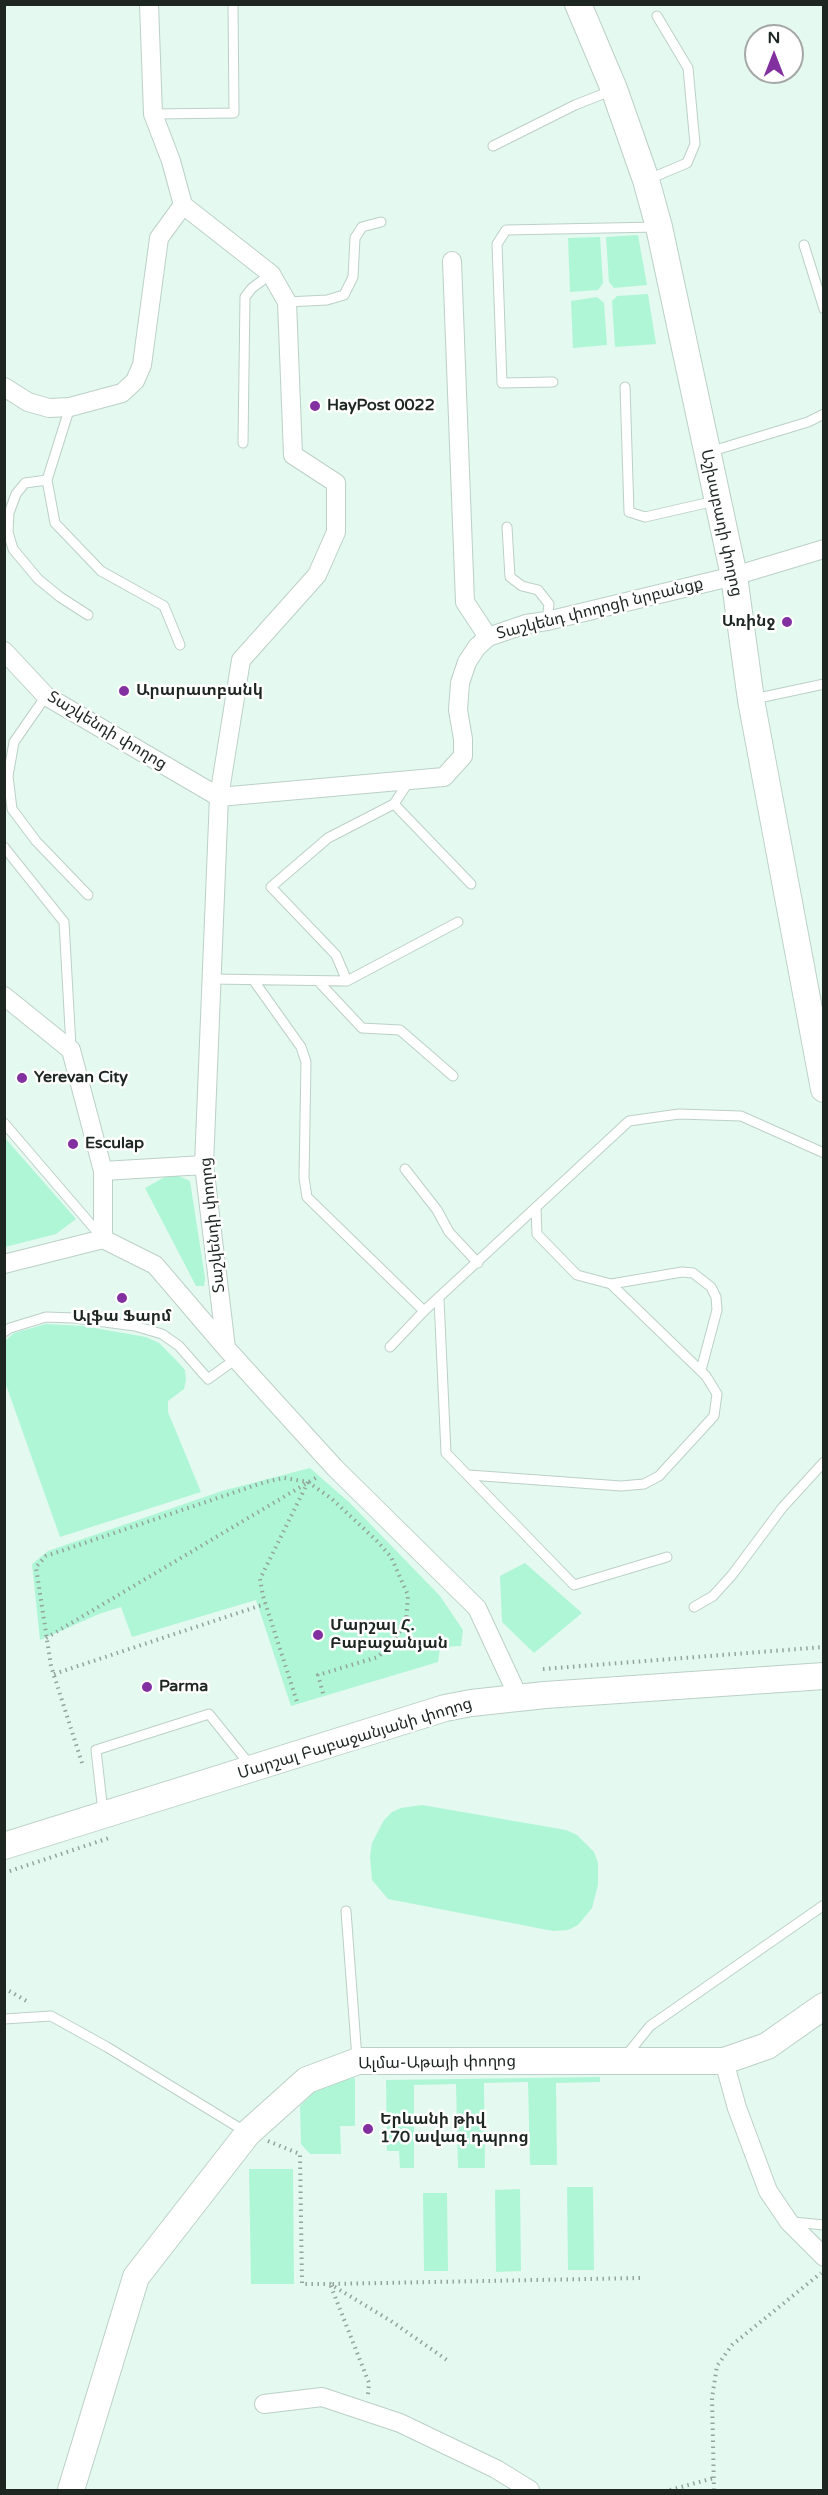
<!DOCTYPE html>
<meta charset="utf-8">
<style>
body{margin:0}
#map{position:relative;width:828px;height:2495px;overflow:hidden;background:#e4f9ef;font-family:"Varela Round",sans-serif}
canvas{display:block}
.frame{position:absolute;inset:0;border:6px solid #1e2622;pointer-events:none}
.north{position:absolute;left:744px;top:24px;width:60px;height:60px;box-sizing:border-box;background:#fff;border:2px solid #a5a8a7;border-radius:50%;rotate:0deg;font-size:16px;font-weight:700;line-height:24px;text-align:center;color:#1e2622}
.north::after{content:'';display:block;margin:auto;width:21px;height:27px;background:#82309f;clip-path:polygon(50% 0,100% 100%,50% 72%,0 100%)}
</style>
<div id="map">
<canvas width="828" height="2495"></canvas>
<div class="frame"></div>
<div class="north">N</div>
</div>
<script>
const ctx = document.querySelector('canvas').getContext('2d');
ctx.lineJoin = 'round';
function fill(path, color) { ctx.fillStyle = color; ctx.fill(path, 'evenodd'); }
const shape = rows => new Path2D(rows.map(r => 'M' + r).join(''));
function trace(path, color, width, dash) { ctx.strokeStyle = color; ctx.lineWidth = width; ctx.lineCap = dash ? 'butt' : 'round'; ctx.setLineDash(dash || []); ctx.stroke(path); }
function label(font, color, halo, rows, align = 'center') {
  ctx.font = font + ' "Varela Round","Noto Sans Armenian",sans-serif'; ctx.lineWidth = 5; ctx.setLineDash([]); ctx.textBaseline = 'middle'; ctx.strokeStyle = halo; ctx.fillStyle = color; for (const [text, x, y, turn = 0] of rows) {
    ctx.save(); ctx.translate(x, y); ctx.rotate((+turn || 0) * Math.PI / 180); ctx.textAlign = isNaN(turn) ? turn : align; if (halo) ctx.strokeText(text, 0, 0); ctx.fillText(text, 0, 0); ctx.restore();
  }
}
fill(shape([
 [638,235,647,285,614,288,609,282,606,237],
 [600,237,603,283,598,290,570,292,568,238],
 [648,294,656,344,615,347,612,301,617,296],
 [597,297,604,303,607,345,573,348,571,301],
 [5,1138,76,1219,56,1234,5,1247],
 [172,1173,190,1181,205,1278,204,1286,196,1286,145,1188],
 [46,1324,83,1326,146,1337,159,1343,177,1361,185,1370,186,1380,184,1389,168,1401,168,1412,201,1492,60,1537,5,1382,5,1341,14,1333],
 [310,1468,350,1503,440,1596,463,1630,461,1646,440,1647,438,1662,291,1706,256,1600,132,1637,121,1607,99,1614,40,1640,32,1564,48,1551,222,1491],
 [525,1563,582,1613,534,1653,502,1622,500,1576],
 [422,1805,566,1830,577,1835,594,1852,598,1863,598,1885,592,1908,578,1925,568,1930,553,1931,388,1899,372,1880,370,1857,372,1843,384,1820,392,1812,401,1808],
 [600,2077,600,2082,556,2083,557,2165,530,2165,528,2082,484,2083,485,2168,458,2168,456,2084,414,2085,414,2168,400,2168,399,2151,387,2151,386,2080],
 [355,2078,355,2126,340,2126,341,2154,310,2154,301,2144,300,2106,327,2079],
 [249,2169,293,2169,294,2284,251,2284],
 [567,2187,593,2187,594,2270,568,2270],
 [520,2189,521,2271,496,2272,495,2190],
 [423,2193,447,2193,448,2271,424,2271]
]), '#aff6d7');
const lane = shape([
 [153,114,234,113,233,4],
 [493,146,575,105,613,90],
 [649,179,687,163,695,144,688,68,657,16],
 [804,245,824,309],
 [287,302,327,300,344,295,353,277,355,238,362,227,381,222],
 [553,382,502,383,497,244,506,230,657,227],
 [625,387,629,512,645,517,715,501],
 [70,407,47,480,55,523,101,571,164,606,180,645],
 [243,443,245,297,252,288,271,274],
 [709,452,808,422,824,414],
 [47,480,25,483,16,494,9,513,8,532,13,549,38,579,60,597,88,615],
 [507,527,510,577,522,586,538,590,549,604,547,621],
 [46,696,14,742,8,776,12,809,36,841,88,895],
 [754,699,824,684],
 [394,804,471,884],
 [4,847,64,922,71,1047],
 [211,979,347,981,458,922],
 [254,981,301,1047,306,1062,304,1178,307,1197,424,1311],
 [318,981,362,1028,400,1030,453,1076],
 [347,981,336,955,271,887,328,838,394,804,409,781],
 [4,1123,100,1235],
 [405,1169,437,1210,449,1232,478,1263],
 [611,1284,682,1272,693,1273,711,1287,716,1297,717,1310,701,1370],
 [439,1299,446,1453,574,1585,667,1557],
 [4,1332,10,1328,46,1317,74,1318,135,1326,162,1334,179,1346,208,1379,236,1359],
 [390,1347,424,1311,629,1121,679,1114,741,1116,824,1153],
 [469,1475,621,1486,644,1484,659,1476,714,1416,717,1394,706,1376,611,1284,577,1275,537,1234,536,1208],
 [694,1607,713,1596,732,1575,782,1508,824,1462],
 [103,1812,96,1750,209,1714,250,1765],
 [346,1911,357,2059],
 [4,2019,51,2016,107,2047,246,2132],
 [625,2057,650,2026,824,1905],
 [793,2222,824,2225]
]);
const street = shape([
 [149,4,153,114,171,161,183,205,271,274,287,302,293,455,336,483,336,532,317,575,241,660,219,797,204,1165,226,1348],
 [452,261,465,602,488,637],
 [4,387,28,402,49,408,70,407,122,393,135,381,142,365,159,238,183,205],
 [4,651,46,696,219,797],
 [219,797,444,777,463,756,463,739,458,710,460,683,467,662,477,647,488,637,526,624,547,621,734,576,824,549],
 [4,996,71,1050,103,1171,103,1239],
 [103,1171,204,1165],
 [4,1264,103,1239,155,1265,226,1348,335,1468,477,1608,519,1698],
 [724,2061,737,2108,768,2191,789,2222,824,2257],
 [264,2404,322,2397,400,2423,496,2469,530,2490]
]);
const secondary = shape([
 [578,4,614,89,646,180,659,227,734,576,751,700,824,1089],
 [4,1846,445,1708,471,1703,545,1695,824,1676],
 [71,2490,136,2277,248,2133,307,2080,358,2061,724,2061,767,2046,824,2006]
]);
trace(lane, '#bcd0c7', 11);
trace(street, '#bcd0c7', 20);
trace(secondary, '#bcd0c7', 28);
trace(shape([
 [308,1482,332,1499,377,1541,391,1557,408,1595,406,1622,392,1643,378,1657,318,1675,324,1697],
 [46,1638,319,1476],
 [543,1669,824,1647],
 [54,1674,265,1604],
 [82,1763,51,1666,36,1567,46,1556,265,1482,284,1478,308,1482,260,1579,263,1596,298,1705],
 [4,1873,112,1837],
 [4,1988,30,2003],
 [268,2141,300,2154,302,2284,330,2284,391,2321,447,2360],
 [368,2394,369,2383,330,2284,640,2278],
 [670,2490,714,2478],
 [714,2490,712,2398,717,2366,732,2345,821,2273]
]), '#94a49c', 4, [1.5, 4.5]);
trace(lane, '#fff', 9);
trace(street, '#fff', 18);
trace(secondary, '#fff', 26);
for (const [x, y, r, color] of [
 [315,406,6,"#82309f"],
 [787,622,6,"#82309f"],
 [124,691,6,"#82309f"],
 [22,1078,6,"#82309f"],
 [73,1144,6,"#82309f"],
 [122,1298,6,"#82309f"],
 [318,1635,6,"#82309f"],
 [147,1687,6,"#82309f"],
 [368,2129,6,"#82309f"]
]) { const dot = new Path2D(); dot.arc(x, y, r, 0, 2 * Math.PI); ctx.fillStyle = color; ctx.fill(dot); trace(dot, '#fff', 2); }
label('bold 16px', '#1e2622', '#fff', [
 ["HayPost 0022",327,406],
 ["Առինջ",775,622,"right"],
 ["Արարատբանկ",136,691],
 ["Yerevan City",34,1078],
 ["Esculap",85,1144],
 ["Ալֆա Ֆարմ",122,1317,"center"],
 ["Մարշալ Հ.",330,1626],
 ["Բաբաջանյան",330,1644],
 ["Parma",159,1687],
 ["Երևանի թիվ",380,2120],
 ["170 ավագ դպրոց",380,2138]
], 'left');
label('16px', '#1e2622', '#fff', [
 ["Աշխաբադի փողոց",721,523,78],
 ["Տաշկենդ փողոցի նրբանցք",600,609,-14],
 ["Տաշկենդի փողոց",107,731,31],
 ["Տաշկենդի փողոց",213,1225,-96],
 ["Մարշալ Բաբաջանյանի փողոց",355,1739,-17],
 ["Ալմա-Աթայի փողոց",437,2063,-1]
]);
</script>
